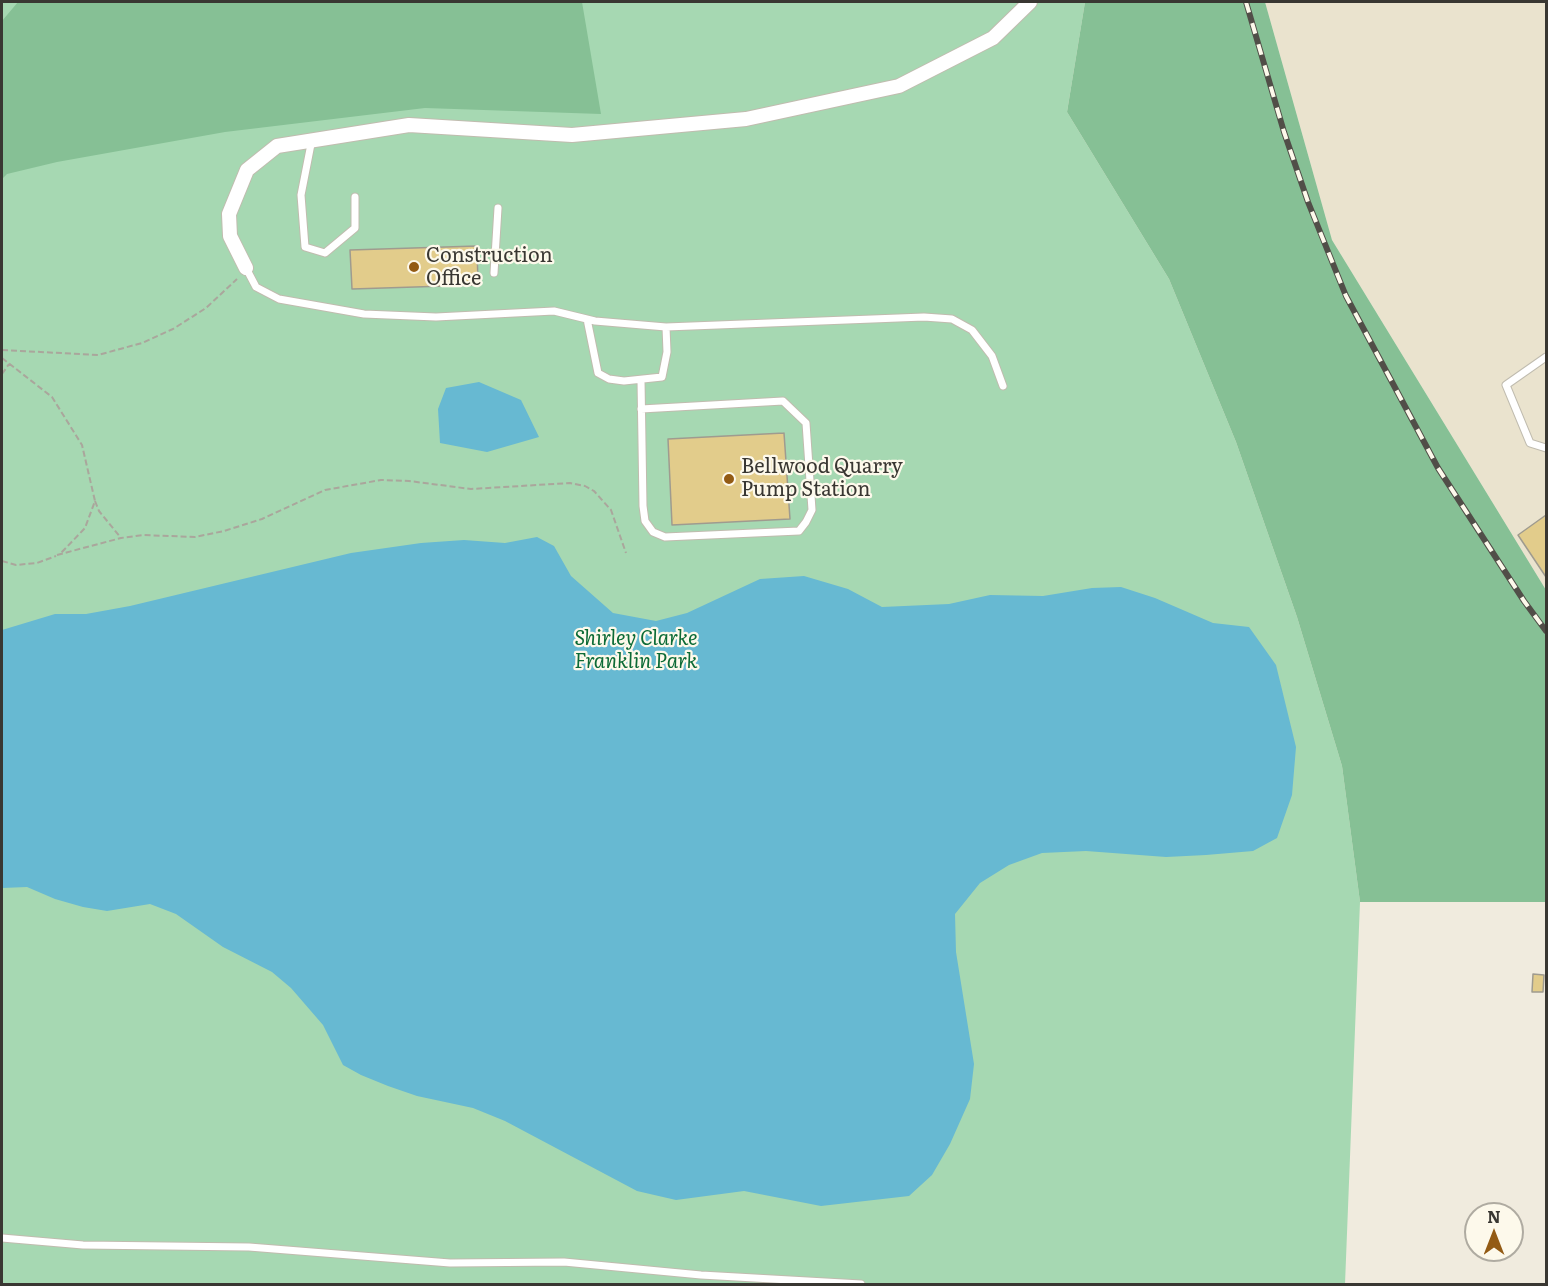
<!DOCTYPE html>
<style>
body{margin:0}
#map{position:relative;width:1548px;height:1286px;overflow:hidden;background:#f0ebde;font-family:Literata,serif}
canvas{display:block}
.frame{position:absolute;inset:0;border:3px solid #393732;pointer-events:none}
.north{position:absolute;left:1464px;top:1202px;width:60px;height:60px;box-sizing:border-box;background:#fdf9eb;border:2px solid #afaba1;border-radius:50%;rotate:0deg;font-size:16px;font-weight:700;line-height:24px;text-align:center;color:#393732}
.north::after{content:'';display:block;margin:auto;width:21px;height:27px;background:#935b14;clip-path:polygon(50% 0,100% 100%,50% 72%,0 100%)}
</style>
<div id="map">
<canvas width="1548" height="1286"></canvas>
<div class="frame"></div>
<div class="north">N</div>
</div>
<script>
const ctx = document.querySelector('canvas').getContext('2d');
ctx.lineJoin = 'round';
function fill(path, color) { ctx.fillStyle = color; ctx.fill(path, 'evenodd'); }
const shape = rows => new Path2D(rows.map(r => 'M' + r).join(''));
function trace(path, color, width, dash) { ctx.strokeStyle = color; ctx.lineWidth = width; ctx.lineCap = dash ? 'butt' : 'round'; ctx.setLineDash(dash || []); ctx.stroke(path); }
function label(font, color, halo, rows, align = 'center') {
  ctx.font = font + ' Literata,serif'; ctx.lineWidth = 4.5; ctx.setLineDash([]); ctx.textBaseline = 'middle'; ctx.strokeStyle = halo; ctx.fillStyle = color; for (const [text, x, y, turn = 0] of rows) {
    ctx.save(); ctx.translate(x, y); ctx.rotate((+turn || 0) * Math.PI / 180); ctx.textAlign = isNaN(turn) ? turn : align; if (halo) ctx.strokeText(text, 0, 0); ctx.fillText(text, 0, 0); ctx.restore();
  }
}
fill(shape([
 [1265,2,1546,2,1546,590,1332,240]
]), '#eae3ce');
fill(shape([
 [2,2,1085,2,1067,112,1169,279,1236,442,1297,617,1342,766,1360,902,1345,1284,2,1284]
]), '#a6d8b2');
fill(shape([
 [18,2,582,2,601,114,425,108,225,132,57,162,7,174,2,179,2,21],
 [1085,2,1265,2,1332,240,1546,590,1546,902,1360,902,1342,766,1297,617,1236,442,1169,279,1067,112]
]), '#86c095');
fill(shape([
 [479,382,521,400,539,437,487,452,440,443,438,409,446,388],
 [537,537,554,546,571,576,613,613,656,621,687,613,760,579,804,576,848,589,882,607,949,604,990,595,1043,596,1092,588,1121,587,1155,598,1213,623,1249,627,1276,665,1296,747,1292,795,1277,838,1253,851,1206,855,1166,857,1086,851,1042,853,1009,865,980,883,955,914,956,952,974,1064,970,1099,950,1144,932,1175,909,1196,821,1206,744,1191,676,1200,637,1191,505,1121,473,1108,417,1096,388,1086,361,1075,343,1065,323,1025,291,988,272,972,223,947,176,914,150,904,107,911,83,907,55,899,27,887,2,888,2,630,55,614,86,614,130,606,351,553,421,543,464,540,505,543]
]), '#67b9d2');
const building = shape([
 [477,246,478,285,352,289,350,250,477,246],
 [784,433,790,519,672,525,668,439,784,433],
 [1546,515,1546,577,1518,535,1546,515],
 [1533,974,1544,975,1543,992,1532,992,1533,974]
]);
fill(building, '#e2cc8b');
trace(building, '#9f9b8f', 1.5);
const lane = shape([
 [312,139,301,195,305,247,325,253,355,228,355,197],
 [246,268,256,287,279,299,364,314,436,317,554,311,595,321,666,327,924,317,952,319,972,330,992,356,1003,386],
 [494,273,498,208],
 [587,319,598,373,609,379,624,381,662,377,667,352,666,327],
 [1546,357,1506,385,1530,443,1546,448],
 [641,380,643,506,645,521,653,532,665,537,799,531,806,522,812,510,806,423,783,401,641,409],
 [2,1238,83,1245,249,1247,450,1263,564,1262,701,1275,861,1284]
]);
const street = shape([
 [246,268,230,236,229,214,247,170,277,146,409,125,572,135,746,119,899,86,993,38,1030,2]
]);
trace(lane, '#c0bcaf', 9);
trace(street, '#c0bcaf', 16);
trace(shape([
 [2,350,98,355,142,343,173,329,206,308,237,279],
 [2,358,52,397,82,445,95,501,85,528,61,553],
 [2,374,9,364],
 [95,501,99,511,121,538],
 [57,555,121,538,143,535,195,537,224,531,262,519,325,490,381,480,409,481,471,489,570,483,585,486,594,491,611,510,626,553],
 [2,561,16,565,37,563,56,556]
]), '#aaa69c', 2, [6, 3]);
trace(lane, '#fff', 7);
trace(street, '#fff', 14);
const rail = shape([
 [1246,2,1284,132,1308,202,1346,296,1438,468,1524,601,1546,631]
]);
trace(rail, '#514e48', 6);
trace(rail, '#fdf9eb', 4, [11]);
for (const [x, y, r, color] of [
 [414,267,6,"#935b14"],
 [729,479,6,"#935b14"]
]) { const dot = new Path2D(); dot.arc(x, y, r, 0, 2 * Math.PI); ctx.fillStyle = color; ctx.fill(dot); trace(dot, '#fdf9eb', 2); }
label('20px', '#393732', '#fdf9eb', [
 ["Construction",426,256],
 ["Office",426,279],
 ["Bellwood Quarry",741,467],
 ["Pump Station",741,490]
], 'left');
label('italic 20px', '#0b6a35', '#fdf9eb', [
 ["Shirley Clarke",636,639],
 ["Franklin Park",636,662]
]);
</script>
